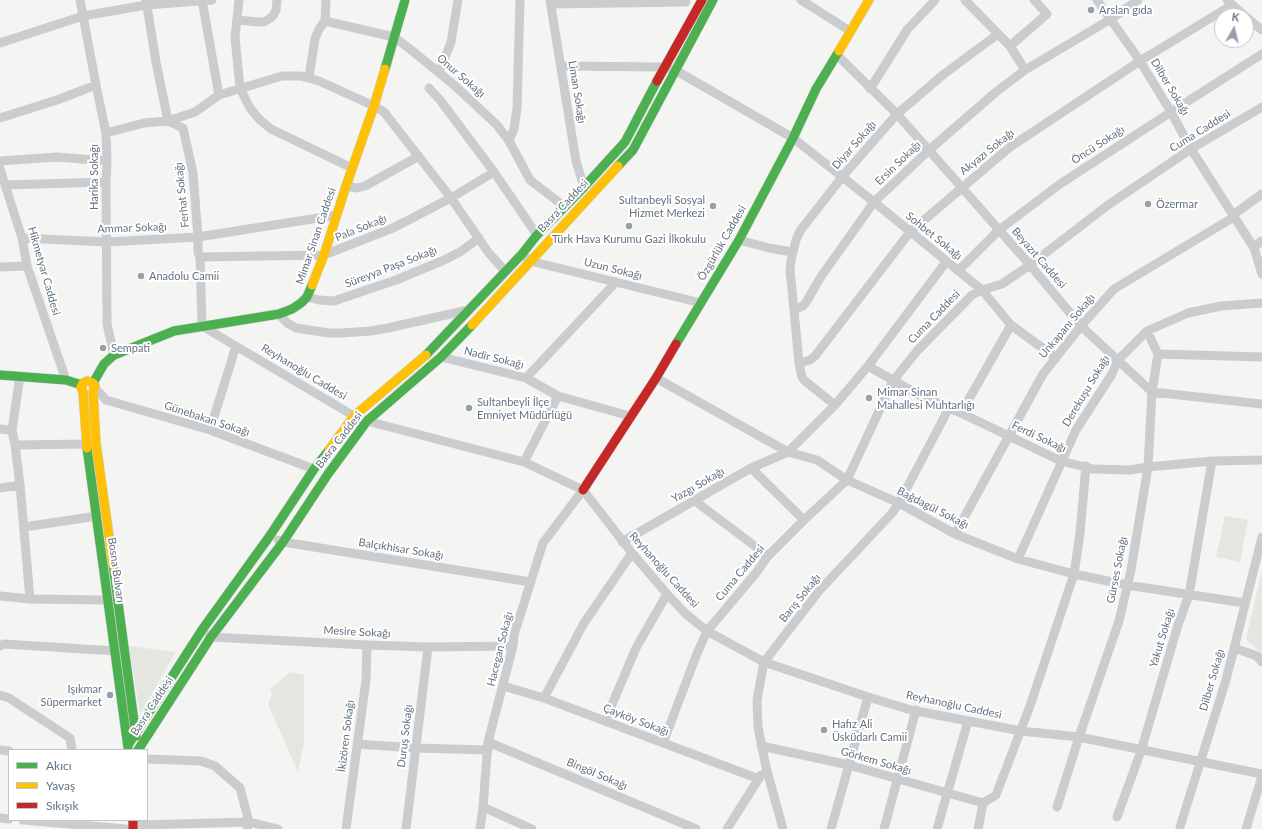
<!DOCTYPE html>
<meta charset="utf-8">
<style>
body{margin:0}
#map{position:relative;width:1262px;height:829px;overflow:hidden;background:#f4f4f2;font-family:Lato,sans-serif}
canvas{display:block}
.legend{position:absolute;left:8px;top:749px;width:140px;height:72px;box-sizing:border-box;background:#fff;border:1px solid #c1c7cd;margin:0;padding:5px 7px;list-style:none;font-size:12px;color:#637283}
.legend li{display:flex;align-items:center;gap:8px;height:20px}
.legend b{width:20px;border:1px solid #c1c7cd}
.north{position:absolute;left:1214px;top:8px;width:40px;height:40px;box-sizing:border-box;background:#fff;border:1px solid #c1c7cd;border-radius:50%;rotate:8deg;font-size:11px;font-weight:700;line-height:16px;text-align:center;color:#637283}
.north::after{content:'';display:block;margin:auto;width:14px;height:18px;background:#96a0aa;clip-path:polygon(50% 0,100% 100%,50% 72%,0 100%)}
</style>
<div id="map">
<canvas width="1262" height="829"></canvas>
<ul class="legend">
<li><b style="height:5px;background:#4caf50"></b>Akıcı</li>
<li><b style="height:5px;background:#ffc107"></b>Yavaş</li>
<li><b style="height:5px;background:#c62828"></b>Sıkışık</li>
</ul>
<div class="north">K</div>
</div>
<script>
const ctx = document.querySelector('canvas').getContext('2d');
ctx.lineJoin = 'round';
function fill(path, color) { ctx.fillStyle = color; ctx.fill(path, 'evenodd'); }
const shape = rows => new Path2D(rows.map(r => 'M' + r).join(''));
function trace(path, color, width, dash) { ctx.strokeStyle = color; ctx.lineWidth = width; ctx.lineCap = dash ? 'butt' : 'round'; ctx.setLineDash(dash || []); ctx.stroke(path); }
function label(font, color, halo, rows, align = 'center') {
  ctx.font = font + ' Lato,sans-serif'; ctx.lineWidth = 4; ctx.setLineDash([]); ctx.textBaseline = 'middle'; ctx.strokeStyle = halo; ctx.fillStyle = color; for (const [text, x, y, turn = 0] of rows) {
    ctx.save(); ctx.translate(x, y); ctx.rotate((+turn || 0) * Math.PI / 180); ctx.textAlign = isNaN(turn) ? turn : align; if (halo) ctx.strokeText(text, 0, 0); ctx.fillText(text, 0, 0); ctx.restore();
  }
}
fill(shape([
 [1225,516,1248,520,1240,562,1216,557],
 [1262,570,1262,654,1246,639],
 [129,646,176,652,140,714],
 [290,672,304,675,304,743,298,772,268,704,272,694,270,689]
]), '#e3e7e0');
const fast = shape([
 [385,69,405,0],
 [618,166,633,150,713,0],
 [676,344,739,240,793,138,816,89,839,51],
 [426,355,522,254,537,235,584,187,625,142,657,81],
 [0,375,66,380,82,385],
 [93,383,104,364,114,355,174,331,279,314,292,309,301,303,307,297,312,285],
 [87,448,128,748],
 [113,565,136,736],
 [128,745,202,630,269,537,314,469,329,450],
 [138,750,211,637,283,542,328,474,367,421,441,357,472,325]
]);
const slow = shape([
 [839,51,869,0],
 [312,285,324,255,346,186,374,106,385,69],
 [472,325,618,166],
 [87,448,83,392,81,387,83,383,87,381,93,383,95,386,93,392,96,443,113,565],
 [329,450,354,416,426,355]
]);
const jam = shape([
 [657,81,702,0],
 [583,490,656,378,676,344],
 [133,820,133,829]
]);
trace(fast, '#d0d2d2', 10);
trace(slow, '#d0d2d2', 10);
trace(jam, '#d0d2d2', 10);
trace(shape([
 [80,0,96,85,106,133,107,161,106,182,107,324,114,355],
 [146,0,156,62,168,121,183,128,193,173,198,237,198,253,200,257,202,326,354,416,367,421,524,462,583,490,632,553,667,594,686,614,707,631,764,662,868,697,911,710,1021,731,1079,737,1262,774],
 [202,0,219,95],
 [239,0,235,37,240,88,250,108,259,119,271,129,352,168],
 [326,0,325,21,394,37,410,49,454,85,497,125,509,141,530,180,565,207],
 [550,0,576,161,584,187],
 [801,0,850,31],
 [965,0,1010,46,1025,70],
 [1097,0,1140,61,1171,112,1191,149,1254,248,1262,274],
 [1227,0,1245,16],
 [551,4,686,2],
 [1246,17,1262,30],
 [237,20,258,22,264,22,269,19,273,16,276,10,277,0],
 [0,43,83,16,146,5,212,0],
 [1010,46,1047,14,1034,0],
 [837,55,897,114,1030,265,1081,326,1152,392,1262,404],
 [561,66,664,67,675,70,793,138,874,202,982,290,1011,325,1056,358],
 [439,73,451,42,458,0],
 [309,77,315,39,319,29,325,21],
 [429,88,440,100,494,172,537,235],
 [870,89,907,30,935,0],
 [0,118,57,100,96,85],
 [106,133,144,123,168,121,195,112,219,95,282,76,301,76,319,81,374,106,384,112,451,198,488,252,505,271],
 [509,141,514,129,517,108,520,0],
 [0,161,57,157,107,161],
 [0,169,22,238,27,266,66,380],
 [5,185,106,182],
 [346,186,357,188,365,186,419,156],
 [22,238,107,242,198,237,337,215],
 [739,240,769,248,792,252],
 [1254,248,1260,242,1262,241],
 [200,257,324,255,393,228,451,198,494,172],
 [527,258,530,261,701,303],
 [0,267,27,266],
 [958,271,999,230,1060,184,1171,112,1262,54],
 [307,297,319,300,334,301,396,280,442,261,460,252,479,238],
 [794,310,790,270,791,260,796,240,800,231,842,177,897,114,944,74,998,34],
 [279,314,287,323,296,328,329,333,342,333,371,331,388,328,468,310],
 [1158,354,1262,357],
 [441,357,526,378,558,396,630,416],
 [799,363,810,360,815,356,910,232,1010,147,1140,61,1232,5],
 [868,366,921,396,961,413,1061,461,1093,469,1130,470,1148,467,1212,461,1262,460],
 [20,376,12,430,15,445,20,485,30,599],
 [526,378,616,282],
 [656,378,788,452,817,460,847,480,899,503,955,534,1018,559,1074,574,1127,585,1245,603],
 [95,388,106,400,210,430,314,469],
 [835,405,805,381,802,377,799,363,794,310,803,306,807,301,820,278,874,202,928,151,996,92,1025,70,1111,19,1138,0],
 [961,413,1011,325],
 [0,429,12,430],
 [210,430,236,346],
 [15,445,86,444],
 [524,462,558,396],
 [751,468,804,520],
 [0,488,20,485],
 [695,501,768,556],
 [24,527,97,516],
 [955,534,1043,374,1081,326,1114,289,1234,217,1237,212,1262,194],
 [278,540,283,542,531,582],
 [622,542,751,468,788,452,835,405,868,366,946,262],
 [1018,559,1076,430,1112,374,1118,360,1147,331,1188,313,1221,306,1262,303],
 [0,596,30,599,108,600],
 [209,635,211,637,367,645,428,647,513,646],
 [0,646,4,644,116,651],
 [1234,648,1257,656,1262,662],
 [503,686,544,698,759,779],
 [0,695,9,698,70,738,72,750],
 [544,698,584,623,632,553],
 [605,721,636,648,667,594],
 [488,742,696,829],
 [663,743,696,656,707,631,756,573,768,556,804,520,847,480,893,381,917,351,972,295,982,290,1002,284,1030,265,1108,205,1191,149,1262,107],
 [357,744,415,748,488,750],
 [761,746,849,765,983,803],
 [0,750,9,751],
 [147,759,201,761,215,766,240,788,249,822,247,829],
 [983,803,996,795,1030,706,1074,574,1080,533,1086,466],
 [483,807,532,829],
 [1057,807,1079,737,1119,621,1131,570,1148,467,1152,392,1158,354,1147,331],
 [1117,817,1141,751,1178,625,1189,595,1212,461],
 [0,818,9,819],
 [23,820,126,829],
 [140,825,249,822,278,829],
 [1180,827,1226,680,1262,537],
 [346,829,366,680,367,645],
 [406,829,428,647],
 [480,829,483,807,488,742,513,646,514,635,543,543,583,490],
 [727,829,761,775],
 [783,829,766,767,758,727,757,700,764,662,819,591,893,512,899,503,949,408],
 [831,829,868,697],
 [884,829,916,710],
 [937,829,968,721],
 [978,829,983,803],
 [1246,829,1262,776]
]), '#cbcccd', 9);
trace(fast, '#4caf50', 9);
trace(slow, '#ffc107', 9);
trace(jam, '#c62828', 9);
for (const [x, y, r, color] of [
 [1091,10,4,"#96a0aa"],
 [1148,204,4,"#96a0aa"],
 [713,206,4,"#96a0aa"],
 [629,226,4,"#96a0aa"],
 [141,276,4,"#96a0aa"],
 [103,348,4,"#96a0aa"],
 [869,398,4,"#96a0aa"],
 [469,408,4,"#96a0aa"],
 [110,695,4,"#96a0aa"],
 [824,730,4,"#96a0aa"]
]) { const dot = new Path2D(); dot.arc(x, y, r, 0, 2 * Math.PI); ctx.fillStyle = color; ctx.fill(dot); trace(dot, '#fff', 1.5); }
label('11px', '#637283', '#fff', [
 ["Arslan gıda",1099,10],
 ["Sultanbeyli Sosyal",705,200,"right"],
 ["Hizmet Merkezi",705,213,"right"],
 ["Özermar",1156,204],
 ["Türk Hava Kurumu Gazi İlkokulu",629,239,"center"],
 ["Anadolu Camii",149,276],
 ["Sempati",111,348],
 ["Mimar Sinan",877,392],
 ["Mahallesi Muhtarlığı",877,405],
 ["Sultanbeyli İlçe",477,402],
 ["Emniyet Müdürlüğü",477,415],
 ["Işıkmar",102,689,"right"],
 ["Süpermarket",102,702,"right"],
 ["Hafız Ali",832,724],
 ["Üsküdarlı Camii",832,737]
], 'left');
label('11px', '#637283', '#fff', [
 ["Onur Sokağı",461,76,41],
 ["Dilber Sokağı",1170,87,59],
 ["Liman Sokağı",577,92,81],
 ["Cuma Caddesi",1200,131,-32],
 ["Diyar Sokağı",854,145,-49],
 ["Öncü Sokağı",1098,145,-33],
 ["Akyazı Sokağı",987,152,-39],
 ["Ersin Sokağı",898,163,-44],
 ["Harika Sokağı",94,177,-90],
 ["Ferhat Sokağı",182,195,-96],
 ["Basra Caddesi",563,206,-47],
 ["Ammar Sokağı",132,228,-2],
 ["Pala Sokağı",361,228,-22],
 ["Mimar Sinan Caddesi",316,236,-71],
 ["Sohbet Sokağı",934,236,39],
 ["Özgürlük Caddesi",722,243,-60],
 ["Beyazıt Caddesi",1039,258,49],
 ["Süreyya Paşa Sokağı",391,267,-21],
 ["Uzun Sokağı",613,269,14],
 ["Hikmetyar Caddesi",44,271,74],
 ["Cuma Caddesi",934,317,-46],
 ["Unkapanı Sokağı",1067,326,-50],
 ["Nadir Sokağı",494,358,14],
 ["Reyhanoğlu Caddesi",304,372,31],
 ["Derekuşu Sokağı",1086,391,-59],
 ["Günebakan Sokağı",207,419,18],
 ["Ferdi Sokağı",1039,437,25],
 ["Basra Caddesi",339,440,-52],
 ["Yazgı Sokağı",698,485,-30],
 ["Bağdagül Sokağı",933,508,27],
 ["Balçıkhisar Sokağı",401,549,9],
 ["Bosna Bulvarı",116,570,82],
 ["Reyhanoğlu Caddesi",664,570,48],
 ["Gürses Sokağı",1117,570,-79],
 ["Cuma Caddesi",740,573,-50],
 ["Barış Sokağı",800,598,-51],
 ["Mesire Sokağı",357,632,3],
 ["Yakut Sokağı",1162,638,-73],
 ["Hacegan Sokağı",500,649,-76],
 ["Dilber Sokağı",1212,680,-74],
 ["Reyhanoğlu Caddesi",954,705,12],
 ["Basra Caddesi",152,706,-57],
 ["Çayköy Sokağı",636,720,21],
 ["İkizören Sokağı",346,736,-83],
 ["Duruş Sokağı",405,736,-83],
 ["Görkem Sokağı",876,761,16],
 ["Bingöl Sokağı",597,774,23]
]);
</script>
